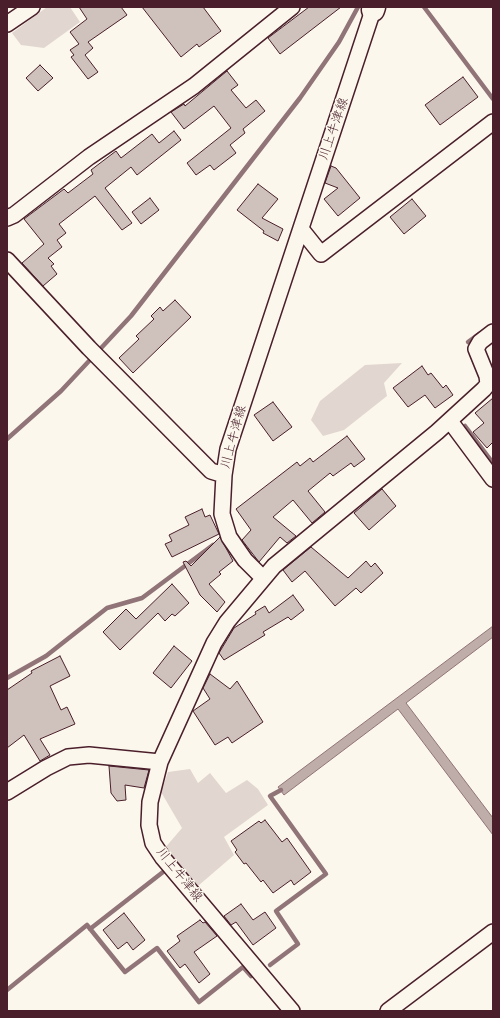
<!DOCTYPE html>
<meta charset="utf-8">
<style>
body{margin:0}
#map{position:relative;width:500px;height:1018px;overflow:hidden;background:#fbf7ec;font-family:Sriracha,sans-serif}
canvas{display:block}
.frame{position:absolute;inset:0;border:8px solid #4a1f2b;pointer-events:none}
</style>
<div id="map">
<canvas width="500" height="1018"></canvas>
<div class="frame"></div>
</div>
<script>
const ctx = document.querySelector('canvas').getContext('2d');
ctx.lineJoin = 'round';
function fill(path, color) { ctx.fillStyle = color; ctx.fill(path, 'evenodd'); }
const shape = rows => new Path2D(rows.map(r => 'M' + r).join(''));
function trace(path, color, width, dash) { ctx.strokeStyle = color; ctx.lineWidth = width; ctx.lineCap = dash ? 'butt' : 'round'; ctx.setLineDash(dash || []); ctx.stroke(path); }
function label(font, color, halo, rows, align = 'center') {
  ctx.font = font + ' Sriracha,"Klee One",sans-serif'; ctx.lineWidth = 3; ctx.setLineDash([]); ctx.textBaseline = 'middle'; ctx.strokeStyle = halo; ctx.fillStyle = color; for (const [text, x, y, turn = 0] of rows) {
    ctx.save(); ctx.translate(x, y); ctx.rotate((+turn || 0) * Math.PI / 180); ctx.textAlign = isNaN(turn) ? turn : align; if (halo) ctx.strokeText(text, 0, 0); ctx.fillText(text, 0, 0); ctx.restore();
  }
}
fill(shape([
 [47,7,70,7,80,22,44,48,21,45,12,33],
 [402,363,384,383,387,396,344,430,323,436,311,420,320,401,365,365],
 [190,769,198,783,210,773,226,793,247,780,258,789,268,805,224,837,234,855,198,886,164,849,182,828,161,792,168,772]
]), '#e2d7d0');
const water = shape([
 [493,626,493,637,406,703,493,818,493,835,398,709,284,795,278,787,493,626]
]);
fill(water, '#bfadaa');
trace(water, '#907477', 1);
trace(shape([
 [424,7,493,99],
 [468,342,479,334],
 [465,426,493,463],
 [7,439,61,391,131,316,300,98,339,42,358,7],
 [7,678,46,656,107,608,142,598,213,545],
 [90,929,163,872],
 [270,965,298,944,276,911,326,874,270,796,281,790],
 [7,990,87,925,125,972,157,948,199,1002,243,967,251,976]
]), '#907477', 4.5);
const building = shape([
 [79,7,121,7,127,15,88,42,93,48,85,55,98,72,88,79,71,57,74,55,70,50,79,44,70,32,87,19,79,7],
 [142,7,203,7,221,31,199,47,197,44,181,57,142,7],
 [309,7,341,7,280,54,268,38,309,7],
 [40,65,53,78,38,91,26,78,40,65],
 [227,71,238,85,231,90,246,108,256,100,265,111,243,129,245,133,230,145,236,153,214,170,210,165,196,175,187,163,231,128,214,106,184,129,171,112,184,104,185,106,227,71],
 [463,77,478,97,440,125,425,105,463,77],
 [174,131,181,140,137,175,131,167,105,188,132,223,122,230,95,196,59,224,66,233,57,240,62,247,48,258,54,264,51,266,57,274,43,286,22,263,44,244,24,219,64,189,68,193,93,174,91,170,116,151,121,158,152,134,159,143,174,131],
 [331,166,336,168,360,198,338,216,324,199,338,188,325,183,331,166],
 [258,184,278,199,262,218,283,229,278,241,263,233,264,231,237,210,258,184],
 [150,198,159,210,141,224,132,212,150,198],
 [412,199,426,216,404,234,390,217,412,199],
 [175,300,191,317,133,373,119,358,139,339,136,336,154,319,151,316,160,307,163,311,175,300],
 [422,366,428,375,431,373,443,388,446,385,453,395,435,408,425,395,408,407,393,388,422,366],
 [493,398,493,442,487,448,473,432,484,423,475,413,493,398],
 [273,402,292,427,273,441,254,415,273,402],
 [347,436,365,459,354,467,351,463,333,476,330,473,308,491,325,512,312,523,293,500,273,517,296,536,287,543,280,537,259,562,242,540,251,530,236,509,297,462,300,466,310,458,313,462,347,436],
 [382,489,396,506,369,530,354,513,382,489],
 [202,509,205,517,210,515,219,534,172,557,165,544,172,541,169,535,189,525,185,517,202,509],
 [220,537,233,561,219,572,221,574,209,584,225,602,217,612,200,595,183,562,186,561,191,566,220,537],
 [311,547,348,578,366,561,371,567,375,563,383,573,361,593,356,588,335,606,305,571,292,582,283,570,311,547],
 [172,584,189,603,175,616,172,614,165,621,158,613,120,650,103,632,126,609,136,619,172,584],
 [293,595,304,610,291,620,288,617,263,632,265,635,224,660,219,653,234,628,256,614,255,612,265,606,269,613,293,595],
 [174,646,192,661,171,688,153,673,174,646],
 [60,656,70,676,50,686,61,710,67,707,75,724,40,739,50,755,40,761,24,735,7,748,7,690,32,673,31,671,60,656],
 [210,674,230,689,237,681,263,722,232,743,228,737,215,745,193,711,210,699,203,688,210,674],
 [109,766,149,770,144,788,125,785,126,800,117,801,111,793,109,766],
 [265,820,282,842,287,838,311,872,294,885,291,880,273,893,263,880,261,882,246,863,244,864,235,852,237,850,231,841,259,821,261,823,265,820],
 [241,904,253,920,265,912,276,928,253,945,236,922,231,925,224,916,241,904],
 [124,913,145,940,133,950,127,942,118,949,103,930,124,913],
 [200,920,203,923,205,922,217,936,194,952,210,974,199,983,185,964,180,968,167,951,180,941,177,936,200,920]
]);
fill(building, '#cfc2bc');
trace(building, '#4a1f2b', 1);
const minor = shape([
 [7,24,32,7],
 [7,218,14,215,89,157,194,86,292,7],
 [301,229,321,254,493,122],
 [7,260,89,348,211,471,224,475],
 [450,421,493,479],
 [263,578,245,560,229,537,222,514,224,475,228,449,373,10],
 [7,792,46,768,68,757,89,755,160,762],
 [292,1011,163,858,153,843,149,825,150,802,160,762,214,643,227,622,274,566,437,432,484,389,488,384,487,376,476,349,480,342,493,332],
 [388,1011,493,932]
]);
const secondary = shape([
 [373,10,374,7]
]);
trace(minor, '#4a1f2b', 18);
trace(secondary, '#4a1f2b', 25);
trace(minor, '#fbf7ec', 15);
trace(secondary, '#fbf7ec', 22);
label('13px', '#4a1f2b', '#fbf7ec', [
 ["川上牛津線",334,129,-71],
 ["川上牛津線",234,437,-75],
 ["川上牛津線",179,875,51]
]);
</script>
